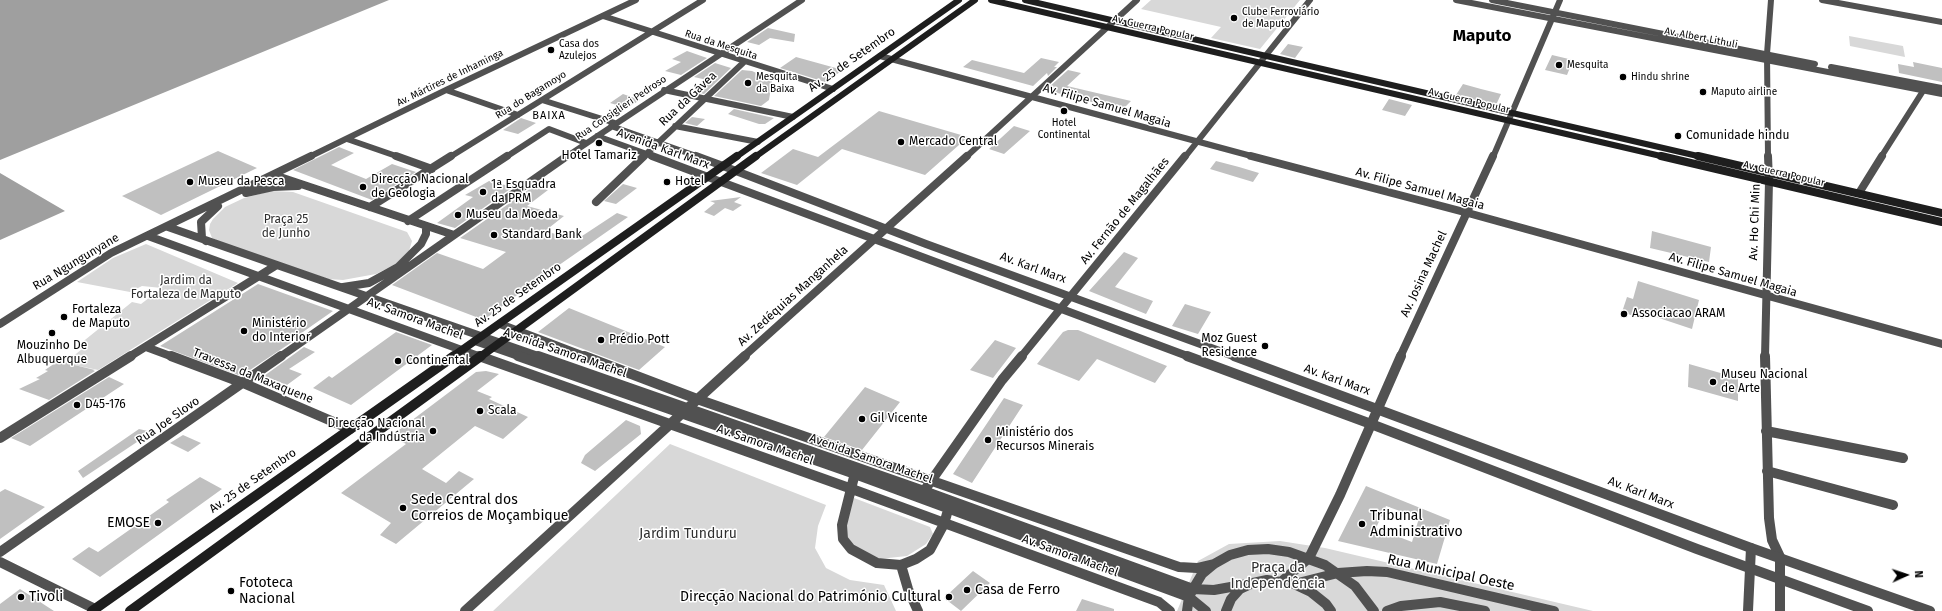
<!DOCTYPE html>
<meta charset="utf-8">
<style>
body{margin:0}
#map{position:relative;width:1942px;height:611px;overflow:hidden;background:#fff;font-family:"Fira Sans",sans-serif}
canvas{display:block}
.north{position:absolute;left:1886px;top:555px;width:40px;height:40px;-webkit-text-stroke:3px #fff;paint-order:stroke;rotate:87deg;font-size:11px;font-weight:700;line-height:16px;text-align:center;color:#000}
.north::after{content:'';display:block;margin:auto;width:14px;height:18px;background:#000;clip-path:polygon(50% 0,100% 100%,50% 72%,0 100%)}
</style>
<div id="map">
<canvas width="1942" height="611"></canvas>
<div class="north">N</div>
</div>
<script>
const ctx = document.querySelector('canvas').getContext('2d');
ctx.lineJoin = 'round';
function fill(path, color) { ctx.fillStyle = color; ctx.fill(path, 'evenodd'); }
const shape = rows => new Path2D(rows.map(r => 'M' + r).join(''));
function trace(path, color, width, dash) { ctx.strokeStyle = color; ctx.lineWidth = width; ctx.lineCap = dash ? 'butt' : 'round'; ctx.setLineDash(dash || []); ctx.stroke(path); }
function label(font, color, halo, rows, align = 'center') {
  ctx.font = font + ' "Fira Sans",sans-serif'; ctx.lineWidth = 3; ctx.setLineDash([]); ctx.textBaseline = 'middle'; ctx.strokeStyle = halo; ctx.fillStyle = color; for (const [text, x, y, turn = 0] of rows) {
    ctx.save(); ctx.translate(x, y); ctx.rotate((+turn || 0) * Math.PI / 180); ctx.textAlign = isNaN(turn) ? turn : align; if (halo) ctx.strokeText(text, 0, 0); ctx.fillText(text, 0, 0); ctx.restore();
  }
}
fill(shape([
 [1151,0,1300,0,1260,49,1211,38,1221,27,1141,9],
 [1849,36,1903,46,1905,57,1850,46],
 [271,191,293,192,407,232,412,241,409,251,396,264,376,274,343,280,328,279,225,244,212,238,209,230,210,224,213,219,225,207,244,198],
 [146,244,238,283,98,370,65,363,82,349,75,348,132,302,141,304,162,288,142,286,130,292,77,282,113,258],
 [670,444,826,505,818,526,815,548,826,568,850,580,884,585,896,611,493,611],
 [854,498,930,527,933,534,926,544,907,556,879,559,846,543,844,518],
 [1280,541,1325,548,1593,611,1177,611,1198,561,1229,544]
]), '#d8d8d8');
fill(shape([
 [0,0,389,0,0,160],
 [0,173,65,211,0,240]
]), '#9f9f9f');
fill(shape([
 [768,28,795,34,794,42,770,38,759,45,747,42],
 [1288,44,1303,47,1295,58,1280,54],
 [687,51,707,58,681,75,665,71,681,62,672,59],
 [1552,55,1573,60,1567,75,1545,70],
 [796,57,843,70,825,82,780,68],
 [1041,58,1059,62,1054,67,1057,67,1048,76,1047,73,1033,86,963,67,972,60,1024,73],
 [1913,62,1942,68,1942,82,1899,73,1898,64,1914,67],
 [715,63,731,68,704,94,693,91,707,80,694,77],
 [742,70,752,71,763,76,768,73,773,75,769,100,761,106,714,96],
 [1068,70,1081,73,1067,86,1131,101,1122,110,1050,91,1049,87],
 [1463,84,1481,89,1501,94,1496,105,1456,95],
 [623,94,640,100,627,108,610,103],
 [1389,99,1412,105,1405,116,1382,110],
 [734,109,774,118,765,124,759,124,728,114],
 [879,111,968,137,925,175,842,149,797,185,761,173,793,149,818,157],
 [692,117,705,119,697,126,685,123],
 [521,118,536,123,518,134,503,130],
 [1014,126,1030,131,1004,154,989,149],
 [339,147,354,153,331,165,366,179,392,164,416,172,372,200,293,170],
 [218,151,257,168,161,215,122,196],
 [1216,161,1239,167,1259,173,1253,182,1210,169],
 [489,181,513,187,455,228,437,223,473,197,465,195],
 [623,184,637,188,616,204,604,201],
 [534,186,548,190,527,206,564,216,545,231,576,240,617,213,628,217,529,286,484,320,392,285,437,253,483,269,506,252,460,238],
 [741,197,734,202,742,205,733,211,725,208,714,216,704,212,715,203,710,201],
 [1652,231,1711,247,1709,262,1650,248],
 [1124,252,1138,258,1115,287,1153,301,1146,314,1089,291],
 [1638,281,1699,300,1692,329,1644,313,1643,319,1622,312,1627,297,1633,299],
 [258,284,333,311,290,341,292,342,241,376,160,346],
 [1185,304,1211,312,1198,334,1172,326],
 [569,308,665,347,639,370,538,332],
 [1068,330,1078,330,1167,366,1155,383,1097,359,1079,381,1037,364,1063,332],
 [396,332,432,345,351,405,313,388,329,376,332,378],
 [995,340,1016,348,993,378,970,370],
 [304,347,315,352,289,369,302,374,287,385,264,376],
 [58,361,95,370,93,371,95,371,49,400,19,389,40,379,36,378,48,371,45,370],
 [1689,364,1738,378,1738,401,1688,387],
 [486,371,499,374,477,391,492,397,489,399,528,417,503,439,475,426,422,469,446,483,459,471,474,479,396,544,380,535,391,523,341,493,406,444,391,436,476,372],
 [109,377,124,384,30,446,11,438],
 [865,387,900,402,862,450,824,437],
 [1004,398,1023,405,972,483,953,474],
 [626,420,640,426,641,434,595,471,581,463,585,455],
 [139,429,152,432,83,478,78,471],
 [183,435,201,443,188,452,170,443],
 [200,477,222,489,100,577,72,559,89,547,98,552,169,502,166,500],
 [1366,486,1450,520,1437,564,1338,541],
 [1386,506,1419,518,1412,542,1376,528],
 [5,489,45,507,0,539,0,492],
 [973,571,990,583,961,611,944,598],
 [20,589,54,611,0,611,0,604],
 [1082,599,1114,609,1114,611,1076,611]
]), '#c0c0c0');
trace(shape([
 [1822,0,1942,22],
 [603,16,833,89],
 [880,56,1255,157],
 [446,90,518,115],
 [664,90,793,117],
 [542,100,615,123],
 [611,126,699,157],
 [675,126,758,142],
 [597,136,655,157],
 [347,139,399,157],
 [309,157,446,90,636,0],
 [450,157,703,0],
 [506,157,549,129,586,143],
 [566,157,802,0],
 [643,157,744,62],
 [966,157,1137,0],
 [1185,157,1310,0],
 [1493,157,1560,0],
 [1768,157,1767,54,1771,0],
 [1881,157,1923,91]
]), '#515151', 6);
trace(shape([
 [396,156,432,169],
 [652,156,708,177],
 [696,156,723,166],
 [1251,156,1468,213,1942,344],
 [274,175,454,235],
 [246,193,273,187,298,186],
 [1859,193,1882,156],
 [596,202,644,156],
 [370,207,451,156],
 [408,221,507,156],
 [168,227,541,357],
 [148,236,481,357],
 [206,241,202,238,201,222,218,206],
 [343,287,369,283,398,267,421,244,426,234,426,226],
 [0,324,111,253,311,156],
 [500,324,587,357],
 [475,341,521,357],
 [146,347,173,357],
 [129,357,275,266],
 [280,357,567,156],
 [743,357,967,156],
 [1021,357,1185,156],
 [1400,357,1493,156],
 [1765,357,1769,181,1768,156]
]), '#515151', 8);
trace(shape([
 [171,356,243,383,350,429],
 [479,356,852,489,1159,602,1170,611],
 [518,356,855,474,1189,597,1206,611],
 [538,356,924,491,1193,589,1214,590,1253,583],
 [584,356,697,399,1179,567,1197,568,1214,564],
 [1765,356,1769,518,1772,540,1780,557,1780,611],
 [1766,431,1903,458],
 [0,438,131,356],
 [856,469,842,525,843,539,851,549,877,563,901,565,916,559,930,550,944,524,950,503],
 [1767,471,1893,505],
 [924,491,1002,380,1022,356],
 [0,552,281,356],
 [0,562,95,609],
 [901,565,908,589,918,611],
 [1282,581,1309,558,1340,495,1401,356],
 [1294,584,1338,573,1367,571,1387,572,1554,611],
 [465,611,745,356],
 [1187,611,1189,597,1193,589,1202,574,1214,564,1230,555,1248,550,1268,549,1289,552,1325,565,1355,586,1374,611],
 [1226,611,1231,599,1240,589,1253,583,1267,580,1294,584,1311,592,1326,604,1331,611],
 [1387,611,1401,606,1440,602,1485,611],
 [1748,611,1751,548]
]), '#515151', 10);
trace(shape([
 [1456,0,1942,94],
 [1492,0,1815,64],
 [1831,67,1942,88]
]), '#515151', 6);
trace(shape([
 [723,166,926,244,1236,357],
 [708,177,1190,357]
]), '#515151', 8);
trace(shape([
 [1187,356,1371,424,1697,549,1868,611],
 [1234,356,1751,548,1930,611]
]), '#515151', 10);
trace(shape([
 [991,0,1665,157],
 [1025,0,1702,157],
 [736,157,959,0],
 [755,157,975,0]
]), '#1e1e1e', 6);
trace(shape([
 [1661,156,1942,222],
 [1698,156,1942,213],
 [452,357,737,156],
 [480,357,756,156]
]), '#1e1e1e', 8);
trace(shape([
 [92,611,454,356],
 [130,611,481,356]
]), '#1e1e1e', 10);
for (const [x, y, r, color] of [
 [1234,18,4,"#000"],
 [551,50,4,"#000"],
 [1559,65,4,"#000"],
 [1623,77,4,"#000"],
 [748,83,4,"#000"],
 [1703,92,4,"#000"],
 [1064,111,4,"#000"],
 [1678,136,4,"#000"],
 [901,142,4,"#000"],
 [599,143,4,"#000"],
 [190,182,4,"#000"],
 [667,182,4,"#000"],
 [363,187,4,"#000"],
 [483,192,4,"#000"],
 [458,215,4,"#000"],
 [494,235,4,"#000"],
 [1624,314,4,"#000"],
 [64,317,4,"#000"],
 [244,331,4,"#000"],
 [52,333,4,"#000"],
 [601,340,4,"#000"],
 [1265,346,4,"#000"],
 [398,361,4,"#000"],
 [1713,382,4,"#000"],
 [77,405,4,"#000"],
 [480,411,4,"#000"],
 [862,419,4,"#000"],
 [433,431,4,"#000"],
 [988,440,4,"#000"],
 [403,508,4,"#000"],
 [158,523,4,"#000"],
 [1362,524,4,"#000"],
 [967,590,4,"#000"],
 [231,591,4,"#000"],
 [21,597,4,"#000"],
 [949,597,4,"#000"]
]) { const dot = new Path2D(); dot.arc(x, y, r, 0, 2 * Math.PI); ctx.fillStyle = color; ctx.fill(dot); trace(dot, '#fff', 1.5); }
label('10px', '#000', '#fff', [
 ["Clube Ferroviário",1242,12],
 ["de Maputo",1242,24],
 ["Casa dos",559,44],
 ["Azulejos",559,56],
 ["Mesquita",1567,65],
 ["Mesquita",756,77],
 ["da Baixa",756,89],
 ["Hindu shrine",1631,77],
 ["Maputo airline",1711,92],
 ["Hotel",1064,123,"center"],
 ["Continental",1064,135,"center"]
], 'left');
label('10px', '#000', '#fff', [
 ["Av. Guerra Popular",1153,28,13],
 ["Av. Albert Lithuli",1701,38,11],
 ["Rua da Mesquita",721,45,18],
 ["Av. Mártires de Inhaminga",450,78,-26],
 ["Rua do Bagamoyo",531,95,-32],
 ["Av. Guerra Popular",1469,101,13],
 ["Rua Consiglieri Pedroso",621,108,-34],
 ["Av. Guerra Popular",1784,174,13]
]);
ctx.letterSpacing = '1px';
label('11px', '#000', '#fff', [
 ["BAIXA",549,116]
]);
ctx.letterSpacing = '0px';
label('12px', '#000', '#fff', [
 ["Av. 25 de Setembro",852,60,-35],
 ["Rua da Gávea",688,99,-43],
 ["Av. Filipe Samuel Magaia",1107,106,16],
 ["Avenida Karl Marx",663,149,20],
 ["Av. Filipe Samuel Magaia",1420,189,15],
 ["Av. Fernão de Magalhães",1125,211,-51],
 ["Av. Ho Chi Min",1755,222,-88],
 ["Rua Ngungunyane",76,262,-31],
 ["Av. Karl Marx",1033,268,20],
 ["Av. Josina Machel",1424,274,-65],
 ["Av. Filipe Samuel Magaia",1733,275,16],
 ["Av. 25 de Setembro",518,295,-35],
 ["Av. Zedéquias Manganhela",793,296,-42],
 ["Av. Samora Machel",415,319,20],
 ["Avenida Samora Machel",565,353,19],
 ["Travessa da Maxaquene",253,376,22],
 ["Av. Karl Marx",1337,380,20],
 ["Rua Joe Slovo",168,421,-35],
 ["Av. Samora Machel",765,445,19],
 ["Avenida Samora Machel",871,459,19],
 ["Av. 25 de Setembro",253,481,-35],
 ["Av. Karl Marx",1641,493,21],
 ["Av. Samora Machel",1070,556,20]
]);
label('12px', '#000', '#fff', [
 ["Comunidade hindu",1686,136],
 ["Mercado Central",909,142],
 ["Hotel Tamariz",599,156,"center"],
 ["Direcção Nacional",371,180],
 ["de Geologia",371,194],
 ["Museu da Pesca",198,182],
 ["Hotel",675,182],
 ["1ª Esquadra",491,185],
 ["da PRM",491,199],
 ["Museu da Moeda",466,215],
 ["Standard Bank",502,235],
 ["Fortaleza",72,310],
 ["de Maputo",72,324],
 ["Associacao ARAM",1632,314],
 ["Ministério",252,324],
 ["do Interior",252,338],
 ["Moz Guest",1257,339,"right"],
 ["Residence",1257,353,"right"],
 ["Prédio Pott",609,340],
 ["Mouzinho De",52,346,"center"],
 ["Albuquerque",52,360,"center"],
 ["Continental",406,361],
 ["Museu Nacional",1721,375],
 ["de Arte",1721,389],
 ["D45-176",85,405],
 ["Scala",488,411],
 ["Gil Vicente",870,419],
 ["Direcção Nacional",425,424,"right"],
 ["da Indústria",425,438,"right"],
 ["Ministério dos",996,433],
 ["Recursos Minerais",996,447]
], 'left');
label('12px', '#2f2f2f', '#fff', [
 ["Praça 25",286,220],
 ["de Junho",286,234],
 ["Jardim da",186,281],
 ["Fortaleza de Maputo",186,295]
]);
label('14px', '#000', '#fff', [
 ["Sede Central dos",411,500],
 ["Correios de Moçambique",411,516],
 ["Tribunal",1370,516],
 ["Administrativo",1370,532],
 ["EMOSE",150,523,"right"],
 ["Fototeca",239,583],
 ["Nacional",239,599],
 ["Casa de Ferro",975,590],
 ["Tivoli",29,597],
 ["Direcção Nacional do Património Cultural",941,597,"right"]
], 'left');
label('14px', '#2f2f2f', '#fff', [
 ["Jardim Tunduru",688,534],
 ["Praça da",1278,568],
 ["Independência",1278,584]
]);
label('14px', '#000', '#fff', [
 ["Rua Municipal Oeste",1451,573,12]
]);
label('bold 17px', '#000', '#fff', [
 ["Maputo",1482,36]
]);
</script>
